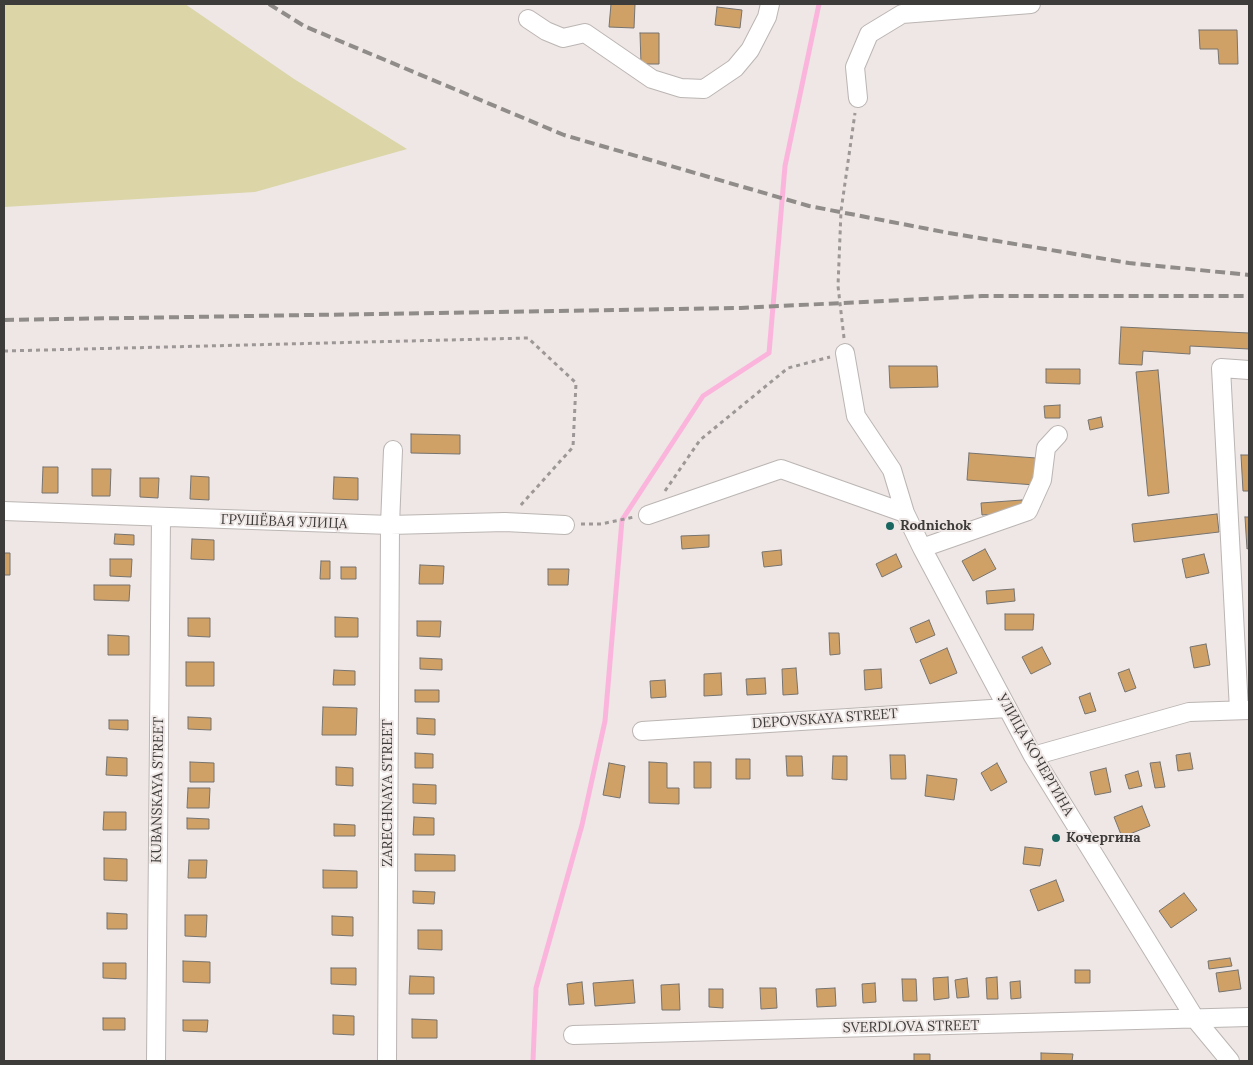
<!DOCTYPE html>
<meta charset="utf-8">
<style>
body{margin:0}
#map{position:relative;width:1253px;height:1065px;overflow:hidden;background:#eee7e5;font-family:Lora,serif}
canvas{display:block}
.frame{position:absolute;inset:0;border:5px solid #3e3c3b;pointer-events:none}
</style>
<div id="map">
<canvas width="1253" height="1065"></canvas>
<div class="frame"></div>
</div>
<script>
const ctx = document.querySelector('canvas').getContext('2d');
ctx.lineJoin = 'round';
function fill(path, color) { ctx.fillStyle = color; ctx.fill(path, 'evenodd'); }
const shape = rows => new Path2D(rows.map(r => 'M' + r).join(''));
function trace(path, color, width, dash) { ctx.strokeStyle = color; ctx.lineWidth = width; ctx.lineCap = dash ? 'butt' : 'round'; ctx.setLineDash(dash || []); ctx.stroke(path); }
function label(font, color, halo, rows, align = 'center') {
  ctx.font = font + ' Lora,serif'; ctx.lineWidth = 4; ctx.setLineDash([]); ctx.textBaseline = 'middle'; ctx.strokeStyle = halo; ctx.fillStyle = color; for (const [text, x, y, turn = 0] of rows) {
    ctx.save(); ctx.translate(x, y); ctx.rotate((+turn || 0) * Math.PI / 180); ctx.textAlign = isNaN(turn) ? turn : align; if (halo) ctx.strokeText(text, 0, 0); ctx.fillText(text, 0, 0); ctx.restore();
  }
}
fill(shape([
 [4,4,185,4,294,79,407,149,255,192,4,207]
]), '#dbd5a7');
trace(shape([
 [533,1061,536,988,582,825,605,721,622,520,703,396,769,353,785,166,819,4]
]), '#fbb5dc', 5);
const building = shape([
 [611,4,635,4,634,28,609,27,611,4],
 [717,7,742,10,740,28,715,25,717,7],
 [1199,30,1237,30,1238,64,1219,64,1218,49,1200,49,1199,30],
 [640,33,659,33,659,64,641,64,640,33],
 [1121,327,1249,333,1249,349,1190,346,1190,354,1143,351,1142,365,1119,364,1121,327],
 [889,366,937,366,938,387,890,388,889,366],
 [1046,369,1080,369,1080,384,1046,383,1046,369],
 [1158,370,1169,493,1148,496,1136,372,1158,370],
 [1060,405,1060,418,1045,418,1044,406,1060,405],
 [1101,417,1103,427,1090,430,1088,420,1101,417],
 [411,434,460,435,460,454,411,453,411,434],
 [969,453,1036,458,1035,485,967,480,969,453],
 [1241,455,1249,455,1249,491,1243,491,1241,455],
 [43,467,58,467,58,493,42,493,43,467],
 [92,469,111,469,110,496,92,496,92,469],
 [191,476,209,477,209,500,190,499,191,476],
 [334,477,358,478,358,500,333,499,334,477],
 [140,478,159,478,158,498,140,497,140,478],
 [1022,500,1023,512,982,515,981,503,1022,500],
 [1217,514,1219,532,1134,542,1132,524,1217,514],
 [1245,517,1249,517,1249,548,1247,549,1245,517],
 [115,534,134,535,134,545,114,544,115,534],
 [709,535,709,547,682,549,681,536,709,535],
 [192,539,214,540,214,560,191,559,192,539],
 [985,549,996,569,973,581,962,561,985,549],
 [781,550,782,565,764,567,762,552,781,550],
 [4,553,10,553,10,575,4,575,4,553],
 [896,554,902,567,882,577,876,564,896,554],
 [1204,554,1209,573,1186,578,1182,559,1204,554],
 [110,559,132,559,131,577,110,576,110,559],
 [321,561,330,561,330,579,320,579,321,561],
 [420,565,444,566,443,584,419,584,420,565],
 [341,567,356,567,356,579,341,579,341,567],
 [548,569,569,569,568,585,548,585,548,569],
 [94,585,130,585,129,601,94,600,94,585],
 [1014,589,1015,601,987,604,986,591,1014,589],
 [1005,614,1034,614,1033,630,1005,630,1005,614],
 [335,617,358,618,358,637,335,637,335,617],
 [188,618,210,618,210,637,188,636,188,618],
 [929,620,935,635,916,643,910,628,929,620],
 [417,621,441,621,440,637,417,636,417,621],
 [829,633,839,633,840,654,830,655,829,633],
 [108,635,129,636,129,655,108,655,108,635],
 [1206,644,1210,665,1194,668,1190,647,1206,644],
 [1042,647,1051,664,1031,674,1022,657,1042,647],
 [947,648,957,673,930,684,920,660,947,648],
 [420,658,442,659,442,670,420,669,420,658],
 [186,662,214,662,214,686,186,686,186,662],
 [796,668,798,694,783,695,782,669,796,668],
 [881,669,882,688,865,690,864,670,881,669],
 [1129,669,1136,688,1125,692,1118,673,1129,669],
 [334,670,355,671,355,685,333,685,334,670],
 [721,673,722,695,704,696,704,674,721,673],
 [765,678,766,694,747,695,746,679,765,678],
 [665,680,666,697,651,698,650,681,665,680],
 [415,690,439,690,439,702,415,702,415,690],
 [1090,693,1096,711,1085,714,1079,697,1090,693],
 [323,707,357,708,356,735,322,735,323,707],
 [188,717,211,718,211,730,188,729,188,717],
 [417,718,435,719,435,735,417,734,417,718],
 [109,720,128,720,128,730,109,729,109,720],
 [415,753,433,754,433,768,415,768,415,753],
 [1190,753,1193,769,1178,771,1176,755,1190,753],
 [890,755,905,755,906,779,891,779,890,755],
 [786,756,802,756,803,776,787,776,786,756],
 [833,756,847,756,847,780,832,779,833,756],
 [107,757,127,758,127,776,106,775,107,757],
 [736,759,750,759,750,779,736,779,736,759],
 [190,762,214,763,214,782,190,782,190,762],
 [649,762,667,763,667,788,679,788,679,804,649,803,649,762],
 [694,762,711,762,711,788,694,788,694,762],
 [1160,762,1165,787,1155,788,1150,763,1160,762],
 [609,763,625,766,620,798,603,795,609,763],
 [997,763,1007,782,991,791,981,773,997,763],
 [336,767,353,768,353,786,336,785,336,767],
 [1106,768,1111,792,1095,795,1090,772,1106,768],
 [1138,771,1142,786,1129,789,1125,775,1138,771],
 [927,775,957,779,954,800,925,796,927,775],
 [413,784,436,785,436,804,413,803,413,784],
 [188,788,210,788,209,808,187,808,188,788],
 [1142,806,1150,826,1122,837,1114,817,1142,806],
 [104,812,126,812,126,830,103,830,104,812],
 [414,817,434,818,434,835,413,835,414,817],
 [187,818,209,819,209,829,187,829,187,818],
 [334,824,355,825,355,836,334,836,334,824],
 [1025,847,1043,849,1040,866,1023,864,1025,847],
 [415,854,455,855,455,871,415,871,415,854],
 [104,858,127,859,127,881,104,880,104,858],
 [189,860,207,860,206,878,188,878,189,860],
 [323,870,357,871,357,888,323,888,323,870],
 [1056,880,1064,901,1038,911,1030,890,1056,880],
 [413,891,435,892,434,904,413,903,413,891],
 [1184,893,1197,910,1171,928,1159,911,1184,893],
 [107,913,127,914,127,929,107,929,107,913],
 [185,915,207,915,206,937,185,936,185,915],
 [332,916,353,917,353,936,332,935,332,916],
 [418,930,442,930,442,950,418,949,418,930],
 [1230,958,1232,966,1209,969,1208,961,1230,958],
 [183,961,210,962,210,983,183,982,183,961],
 [103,963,126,963,126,979,103,978,103,963],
 [331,968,356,968,356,985,331,984,331,968],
 [1075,970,1090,970,1090,983,1075,983,1075,970],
 [1238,970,1241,989,1219,992,1216,973,1238,970],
 [410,976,434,977,434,994,409,994,410,976],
 [948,977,949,998,934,1000,933,978,948,977],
 [997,977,998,999,987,999,986,978,997,977],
 [967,978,969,997,957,998,955,980,967,978],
 [902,979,916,979,917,1001,903,1001,902,979],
 [633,980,635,1003,595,1006,593,983,633,980],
 [1020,981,1021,998,1011,999,1010,982,1020,981],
 [582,982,584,1004,569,1005,567,984,582,982],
 [875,983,876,1002,863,1003,862,984,875,983],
 [679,984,680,1010,662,1010,661,985,679,984],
 [760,988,776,988,777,1008,761,1009,760,988],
 [835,988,836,1006,817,1007,816,989,835,988],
 [709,989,723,989,723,1008,709,1007,709,989],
 [333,1015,354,1016,354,1035,333,1034,333,1015],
 [103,1018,125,1018,125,1030,103,1030,103,1018],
 [412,1019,437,1020,437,1038,412,1038,412,1019],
 [183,1020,208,1020,207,1032,183,1031,183,1020],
 [1041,1053,1073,1054,1072,1061,1041,1061,1041,1053],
 [914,1054,930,1054,930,1061,914,1061,914,1054]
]);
fill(building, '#d0a166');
trace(building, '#76736f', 1);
const minor = shape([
 [528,19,546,31,563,38,585,33,652,79,681,88,704,89,735,68,750,50,767,17,770,4],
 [858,98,855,67,869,34,902,14,1031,4],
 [845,353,856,416,892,470,905,513,922,548,1033,756,1196,1020,1230,1061],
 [4,511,390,525,505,522,565,525],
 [648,515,781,469,905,513],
 [922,548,1028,511,1042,480,1046,448,1058,435],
 [1239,710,1221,368,1249,370],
 [642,731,1007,708],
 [1033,756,1189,712,1249,710],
 [573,1035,1249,1017],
 [156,1061,161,518],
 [387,1061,390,525,393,450]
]);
trace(minor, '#bbb5b3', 20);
trace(shape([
 [844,338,838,286,841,211,855,113],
 [4,351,528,338,576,383,573,447,520,506],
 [665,491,700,440,788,368,830,357],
 [581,524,601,524,634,517]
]), '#9d9897', 3, [4, 4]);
trace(minor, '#fff', 18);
trace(shape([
 [269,4,304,26,564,135,809,206,949,233,1129,263,1249,275],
 [4,320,741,308,982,296,1249,296]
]), '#908c8a', 4, [10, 5]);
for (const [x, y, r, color] of [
 [890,526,5,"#196660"],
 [1056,838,5,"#196660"]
]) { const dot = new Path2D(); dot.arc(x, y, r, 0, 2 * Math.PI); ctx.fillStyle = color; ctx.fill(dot); trace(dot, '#eee7e5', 2); }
label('14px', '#3e3c3b', '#eee7e5', [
 ["ГРУШЁВАЯ УЛИЦА",284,522,2],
 ["DEPOVSKAYA STREET",825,719,-4],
 ["УЛИЦА КОЧЕРГИНА",1035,755,60],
 ["KUBANSKAYA STREET",158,790,-89],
 ["ZARECHNAYA STREET",388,793,-90],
 ["SVERDLOVA STREET",911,1027,-1]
]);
label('bold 14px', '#3e3c3b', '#eee7e5', [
 ["Rodnichok",900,526],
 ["Кочергина",1066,838]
], 'left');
</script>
